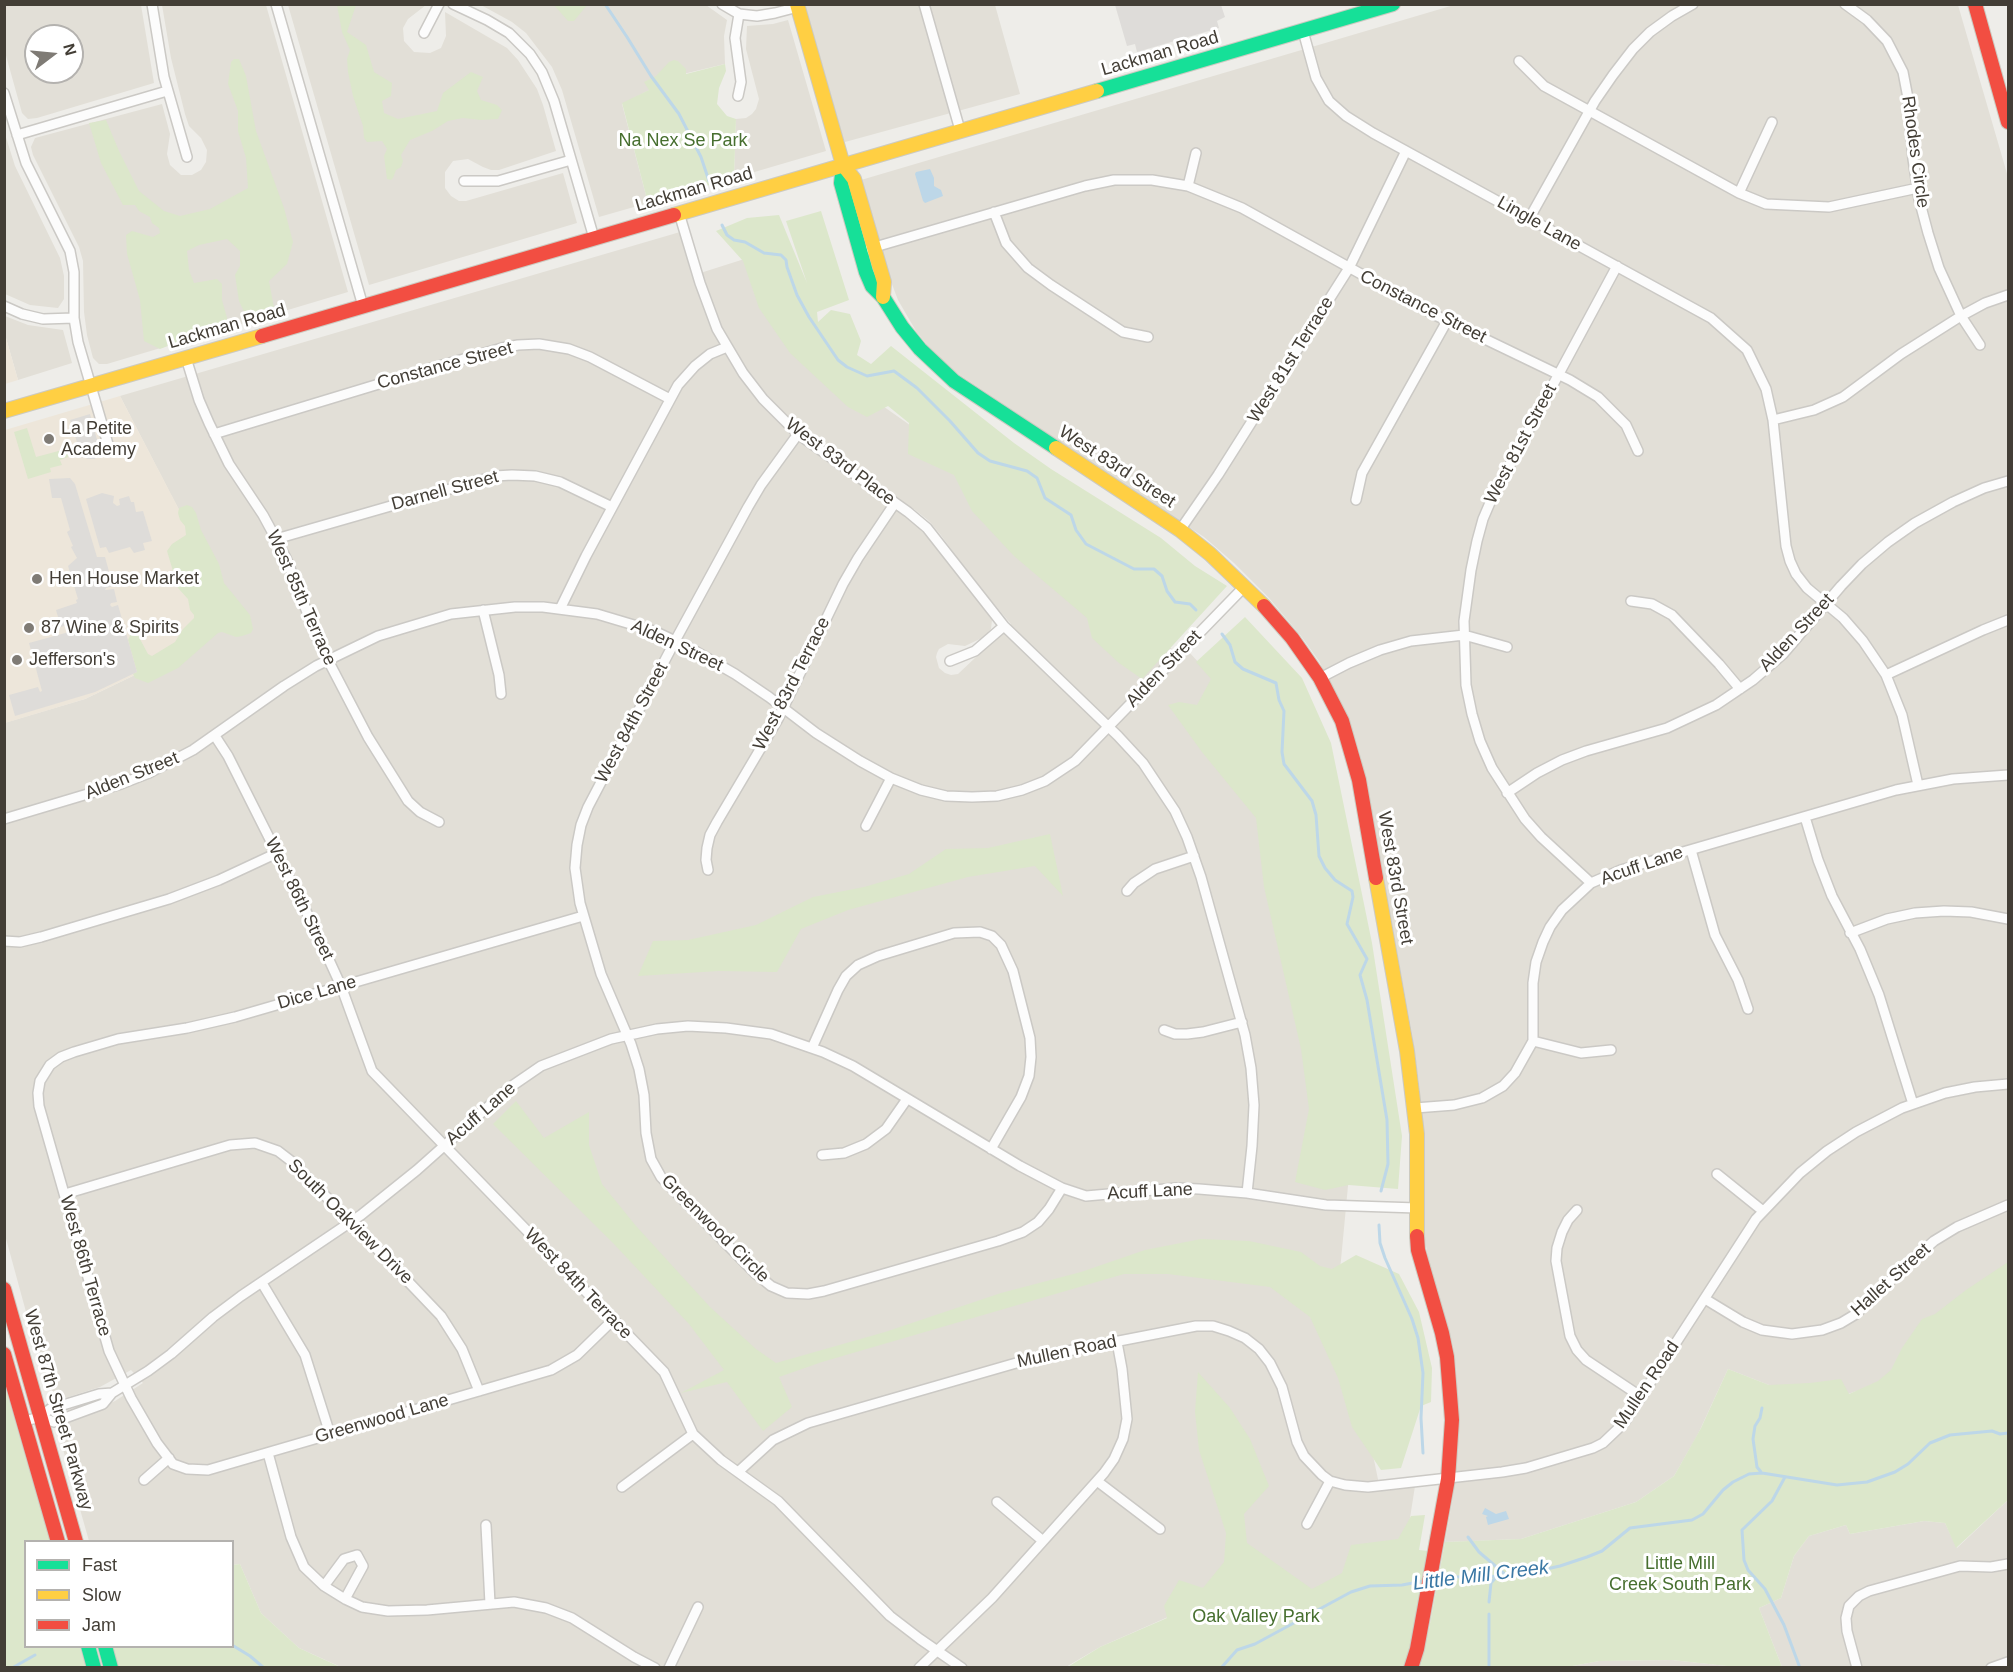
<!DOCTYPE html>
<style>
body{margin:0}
#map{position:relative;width:2013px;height:1672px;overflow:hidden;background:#eeede9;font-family:Helvetica,sans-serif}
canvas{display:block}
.frame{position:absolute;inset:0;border:6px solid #433e36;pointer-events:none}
.legend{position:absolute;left:24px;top:1540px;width:210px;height:108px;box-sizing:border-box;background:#fff;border:2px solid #b4b2af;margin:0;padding:8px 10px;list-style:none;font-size:18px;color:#433e36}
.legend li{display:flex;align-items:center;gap:12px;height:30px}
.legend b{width:30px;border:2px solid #b4b2af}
.north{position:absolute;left:24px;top:24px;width:60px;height:60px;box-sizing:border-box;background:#fff;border:2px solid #b4b2af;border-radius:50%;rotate:74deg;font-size:16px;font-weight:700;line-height:24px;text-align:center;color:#433e36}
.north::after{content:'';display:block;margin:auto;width:21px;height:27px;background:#7f7b75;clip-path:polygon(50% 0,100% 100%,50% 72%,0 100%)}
</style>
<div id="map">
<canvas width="2013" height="1672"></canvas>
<div class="frame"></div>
<ul class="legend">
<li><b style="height:8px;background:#16e098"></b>Fast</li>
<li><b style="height:8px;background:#ffcf43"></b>Slow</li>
<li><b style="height:8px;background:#f24e42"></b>Jam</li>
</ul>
<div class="north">N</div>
</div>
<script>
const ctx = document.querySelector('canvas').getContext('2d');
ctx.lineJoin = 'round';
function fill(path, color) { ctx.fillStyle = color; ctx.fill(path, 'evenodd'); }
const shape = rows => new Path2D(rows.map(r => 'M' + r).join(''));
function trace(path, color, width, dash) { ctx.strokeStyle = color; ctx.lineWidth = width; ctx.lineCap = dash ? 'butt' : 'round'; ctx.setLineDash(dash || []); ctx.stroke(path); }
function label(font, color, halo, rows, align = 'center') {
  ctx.font = font + ' Helvetica,sans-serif'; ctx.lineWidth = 6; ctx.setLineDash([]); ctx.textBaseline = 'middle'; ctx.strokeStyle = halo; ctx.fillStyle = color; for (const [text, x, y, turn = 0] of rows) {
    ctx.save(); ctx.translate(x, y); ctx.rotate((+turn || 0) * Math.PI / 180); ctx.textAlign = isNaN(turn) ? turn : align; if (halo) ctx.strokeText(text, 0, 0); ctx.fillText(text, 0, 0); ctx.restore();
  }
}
fill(shape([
 [5,4,141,5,154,83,37,118,28,119,22,113,5,52],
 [36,36,72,36,72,72,36,72],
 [162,5,266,5,348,292,107,364,99,364,93,358,87,335,84,312,83,261,79,247,33,155,31,147,35,138,162,104,170,134,167,154,170,165,181,175,192,175,201,170,206,162,207,150,201,138,189,126,185,114,171,58],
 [288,5,426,5,408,19,403,28,404,41,414,52,430,53,441,48,446,36,445,12,507,48,518,60,537,89,543,105,556,151,499,170,491,170,483,167,468,159,453,161,445,172,445,188,451,196,459,201,466,201,563,173,577,223,369,285],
 [481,5,706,5,727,20,724,36,725,64,679,75,622,104,648,203,599,217,562,90,552,67,526,33,512,22],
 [805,5,995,5,1020,94,845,142,843,138],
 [1454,5,1958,5,2008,177,2008,1281,1893,1378,1834,1399,1769,1385,1728,1369,1698,1434,1674,1476,1636,1502,1521,1539,1445,1542,1453,1497,1459,1428,1456,1367,1453,1345,1429,1263,1425,1240,1424,1172,1419,1083,1412,1033,1366,782,1359,751,1349,720,1319,661,1301,636,1269,598,1234,563,1204,537,954,371,933,352,916,331,898,300,887,271,861,180],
 [788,20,826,151,734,178,736,119,746,118,752,114,756,109,759,99,746,49,747,26,773,24],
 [4,131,15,166,60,258,64,276,64,299,58,308,30,305,5,294],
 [680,232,694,275,757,255,853,385,958,459,1174,651,1188,651,1239,706,1353,1133,1339,1281,1346,1325,1380,1489,1415,1486,1405,1550,1351,1573,1312,1593,1193,1606,1100,1647,1066,1667,343,1668,299,1648,261,1613,240,1564,233,1565,232,1542,89,1541,59,1435,59,1425,115,1401,143,1383,131,1370,100,1387,62,1399,46,1385,5,1235,4,723,85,699,139,673,234,617,120,396],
 [914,509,929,521,940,534,975,582,1011,624,958,674,951,675,945,673,939,668,936,657,937,653,939,649,948,644,965,646,984,637,991,629,992,620,939,550,907,515],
 [5,316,28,325,63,330,72,363,18,380,6,338,5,338],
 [2008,1500,2008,1667,1782,1667,1759,1608,1781,1598,1794,1556,1809,1536,1846,1525,1850,1534,1924,1521,1945,1523,1957,1548],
 [1672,1660,1736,1667,1562,1668,1599,1661]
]), '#e2dfd7');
fill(shape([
 [5,338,6,338,18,380,5,384],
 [120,396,235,617,139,673,85,699,5,723,5,430]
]), '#ede6da');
fill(shape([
 [337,5,356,5,347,32,366,45,374,72,392,83,391,96,382,101,384,113,398,119,437,111,443,93,471,72,483,77,477,91,481,100,497,105,502,110,498,119,481,120,463,118,448,121,432,131,410,140,401,155,403,161,401,167,396,170,393,178,391,180,387,179,384,156,387,149,382,141,367,142,364,138,363,126,353,96,348,72,347,59,350,50,342,32],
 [554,5,587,5,574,21,568,21],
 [234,59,239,59,246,76,256,131,284,208,293,242,287,264,269,281,274,308,263,317,248,320,239,301,235,275,240,266,240,251,227,239,199,245,187,251,189,270,194,283,217,279,222,284,222,300,227,318,226,325,222,329,183,340,160,349,144,341,140,300,127,254,126,235,132,231,153,237,160,233,159,228,152,223,150,217,139,211,135,205,123,205,101,163,89,123,106,120,119,151,139,191,164,211,180,216,210,209,248,188,246,158,238,131,238,111,228,84,231,62],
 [674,60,678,61,686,69,686,74,725,64,726,71,719,88,717,104,727,116,736,119,734,178,648,203,622,103,649,90,644,82,656,76,669,62],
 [821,211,849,300,817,312,818,322,831,310,850,314,861,341,857,355,871,364,891,346,1014,443,1051,469,1161,538,1195,566,1227,586,1142,679,1119,663,1092,638,1087,618,1014,556,972,511,954,475,908,454,909,423,888,406,867,417,848,407,790,353,759,308,743,261,716,231,747,218,779,215,807,283,786,221],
 [27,428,36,457,66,449,68,457,60,460,62,465,50,468,51,472,28,479,14,432],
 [187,505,192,507,196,513,201,530,219,564,224,583,250,615,253,629,251,633,242,636,236,637,222,632,218,633,178,668,148,683,135,678,133,674,137,672,128,640,130,636,128,627,133,626,148,654,152,656,175,642,183,629,194,618,194,615,190,610,188,599,178,588,167,551,172,544,186,535,185,526,180,520,178,513,179,508],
 [1245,617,1302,678,1331,743,1372,943,1402,1136,1398,1189,1349,1185,1325,1190,1295,1182,1309,1109,1301,1049,1264,887,1256,818,1202,752,1168,705,1179,702,1197,705,1211,679,1196,662],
 [1050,834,1063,896,1035,866,968,877,848,910,801,929,777,972,719,971,638,976,653,941,688,940,756,925,813,897,864,887,909,874,946,849,988,848],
 [516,1101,544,1138,589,1112,589,1145,602,1184,636,1226,710,1307,756,1349,776,1363,885,1332,1001,1293,1081,1272,1145,1250,1201,1239,1249,1241,1301,1252,1320,1266,1332,1269,1356,1255,1399,1274,1419,1312,1432,1368,1431,1402,1421,1406,1401,1468,1381,1470,1352,1427,1338,1378,1310,1317,1270,1287,1168,1274,1124,1274,822,1362,779,1377,792,1407,763,1431,727,1382,681,1393,724,1370,689,1324,613,1243,493,1124],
 [2008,1262,2008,1500,1956,1548,1945,1523,1924,1521,1850,1534,1846,1525,1809,1536,1794,1556,1781,1598,1759,1608,1782,1667,1736,1667,1672,1660,1599,1661,1562,1668,1418,1668,1429,1629,1445,1542,1521,1539,1636,1502,1674,1476,1701,1428,1728,1369,1769,1385,1810,1383,1841,1379,1849,1394,1878,1381,1891,1370,1902,1348,1922,1319,1935,1314,1966,1290],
 [1198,1372,1230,1408,1250,1439,1269,1486,1244,1514,1247,1543,1312,1589,1342,1573,1351,1545,1398,1539,1411,1516,1425,1515,1419,1550,1428,1551,1417,1614,1407,1658,1403,1667,1066,1668,1100,1647,1167,1618,1164,1606,1179,1580,1203,1588,1224,1562,1226,1533,1199,1450,1195,1412],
 [4,1383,50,1541,26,1542,26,1646,80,1647,86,1667,5,1667],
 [240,1564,261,1613,299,1648,338,1666,352,1667,117,1667,111,1647,232,1646,233,1565]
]), '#dce7cb');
fill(shape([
 [1115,5,1221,5,1225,17,1217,21,1219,28,1137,52,1135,44,1127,46],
 [90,414,99,447,95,459,87,459,85,456,82,458,70,420],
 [70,478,75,484,97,557,105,557,113,586,106,588,105,590,114,589,117,602,111,603,110,605,112,607,118,605,137,672,95,692,15,716,9,695,38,687,40,692,42,691,29,643,76,630,73,623,61,627,56,610,77,603,76,600,78,599,68,566,77,558,71,547,73,546,67,532,70,530,61,498,52,498,49,479],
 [102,493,114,496,113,503,117,506,120,505,119,499,129,496,131,502,134,502,136,512,143,511,152,541,143,543,145,550,134,553,130,547,109,553,106,547,100,548,86,499]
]), '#dedcd9');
fill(shape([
 [930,169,934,178,934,186,941,190,943,196,925,203,923,201,915,174,916,172],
 [1485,1508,1496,1514,1506,1511,1509,1519,1488,1525,1486,1517,1488,1516,1482,1514]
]), '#bdd7e8');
trace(shape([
 [605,4,627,37,651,76,679,114,701,157,709,181],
 [722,225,727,235,734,240,745,242,764,253,781,255,786,260,787,267,797,295,809,317,838,360,847,367,867,376,894,371,917,388,950,421,978,453,990,461,1027,471,1037,478,1045,498,1071,515,1076,530,1086,544,1134,569,1154,569,1162,576,1167,591,1175,602,1190,604,1196,610],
 [1222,634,1230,645,1235,662,1243,669,1276,683,1279,700,1284,711,1282,752,1284,764,1312,801,1316,815,1319,856,1325,868,1335,880,1352,891,1353,897,1347,924,1367,959,1360,975,1367,1000,1387,1120,1388,1164,1381,1191],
 [1379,1225,1380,1243,1385,1258,1412,1319,1418,1338,1423,1373,1421,1418,1423,1453],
 [1761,1472,1757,1467,1753,1439,1755,1426,1760,1418,1762,1408],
 [1785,1477,1772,1501,1742,1530,1744,1560,1748,1570,1765,1589,1784,1625,1800,1668],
 [1468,1537,1479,1552,1507,1576],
 [1433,1580,1452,1577,1515,1576,1560,1566,1587,1557,1602,1551,1630,1528,1692,1520,1703,1514,1723,1490,1733,1482,1749,1474,1762,1473,1837,1485,1867,1482,1895,1472,1908,1464,1930,1443,1950,1435,1992,1431,2000,1434,2008,1433],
 [1489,1602,1491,1583,1497,1576],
 [1489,1614,1489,1668],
 [232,1645,250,1656,264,1668],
 [12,1668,35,1655],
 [1221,1668,1237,1650,1255,1644,1351,1592,1370,1586,1402,1585,1424,1581]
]), '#bdd7e8', 3);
const street = shape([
 [152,4,164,77,187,157],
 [276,4,363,306],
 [453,4,487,20,509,33,530,54,542,72,554,101,594,238],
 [722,4,739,14,757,16,775,13,798,7],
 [924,4,960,130],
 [1845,4,1867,20,1887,41,1903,72,1908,98,1913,159,1919,199,1928,233,1939,268,1961,316,1980,345],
 [1303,31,1316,78,1329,101,1346,116,1373,133,1711,318,1747,350,1766,389,1773,420,1786,546,1790,561,1796,574,1807,588,1843,618,1863,641,1886,675,1902,715,1918,785],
 [424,33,439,4],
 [1519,61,1544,86,1739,193,1766,204,1829,207,1918,188],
 [4,93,26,163,70,251,74,272,74,318,78,342,110,451],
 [738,96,741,82,735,38,739,14],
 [17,135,167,91],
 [464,181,498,181,571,160],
 [1188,186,1196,153],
 [1739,193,1772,122],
 [994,212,1006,243,1028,268,1051,285,1123,332,1148,337],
 [679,213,700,283,717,329,743,373,763,399,798,434,908,512,927,528,1004,626,1118,736,1143,763,1175,811,1187,837,1201,877,1245,1035,1251,1068,1254,1105,1252,1146,1247,1193],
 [1529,219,1595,101,1613,75,1633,49,1650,32,1672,16,1693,4],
 [868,249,1085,186,1114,180,1152,180,1188,186,1242,208,1435,315,1570,380,1598,397,1626,425,1638,451],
 [4,306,22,314,43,319,74,318],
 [186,358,199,400,209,423,229,464,263,515,276,539,286,558,319,643,368,737,408,801,420,812,439,822],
 [1773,420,1814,410,1843,397,1901,354,1961,316,1985,303,2008,295],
 [214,434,425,370,502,348,518,345,539,344,569,349,590,357,670,399],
 [798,434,761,485,748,507,675,641,588,807,581,825,577,845,575,868,580,903,601,974,631,1044,639,1069,644,1095,646,1133,651,1159,661,1177,754,1272,771,1286,787,1293,808,1294,824,1291,998,1241,1023,1232,1038,1222,1049,1209,1062,1188],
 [1356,500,1362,473,1447,321],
 [1180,530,1218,475,1349,268,1406,151],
 [276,539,495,476,512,475,535,476,560,482,612,507],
 [1631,601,1652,604,1672,615,1719,664,1740,689],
 [560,609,586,556,678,385,695,366,710,354,727,347],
 [483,610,499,675,501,694],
 [950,661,975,651,1004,626],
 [1886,675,1983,630,2008,620],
 [1320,678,1349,663,1380,650,1411,641,1464,635,1507,647],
 [215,736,228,756,314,927,341,986,372,1071,664,1372,693,1434,721,1460,778,1501,890,1616,920,1639,962,1668],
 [1507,793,1537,773,1562,760,1586,751,1667,728,1716,705,1753,680,1783,654,1841,586,1862,564,1888,542,1915,523,1953,502,1984,488,2008,481],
 [1805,817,1818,860,1832,896,1860,949,1879,995,1913,1104],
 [4,819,121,784,149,773,193,750,284,686,316,666,378,636,451,614,515,607,543,607,597,614,654,631,688,647,735,674,769,697,816,733,860,761,891,778,921,790,946,796,972,797,997,796,1022,790,1045,781,1075,761,1245,586],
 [866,826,891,778],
 [1691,850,1715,935,1738,980,1748,1009],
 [708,870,706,860,707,848,710,835,717,822,778,719,843,584,858,558,895,503],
 [1591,883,1541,837,1525,819,1492,768,1480,741,1472,714,1466,685,1464,621,1471,570,1477,541,1483,519,1492,498,1617,266],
 [1127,891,1134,883,1155,869,1194,856],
 [583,916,235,1017,187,1028,118,1039,74,1052,61,1057,50,1065,40,1081,38,1093,39,1106,109,1351,131,1398,157,1443,173,1464,187,1469,208,1470,551,1370,577,1355,613,1320],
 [1850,933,1887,919,1915,913,1944,911,1971,912,2008,919],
 [4,941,20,942,41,937,169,899,219,880,277,853],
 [1164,1030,1175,1034,1187,1034,1203,1032,1242,1022],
 [1533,1041,1581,1053,1611,1050],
 [812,1048,838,990,846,976,858,965,878,956,954,933,980,932,992,936,1001,945,1013,971,1030,1038,1031,1057,1029,1076,1021,1097,991,1149],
 [1415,1108,1454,1105,1482,1098,1503,1086,1515,1073,1533,1041,1533,983,1536,962,1543,942,1550,927,1562,910,1591,883,1621,870,1896,790,1953,779,2008,775],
 [822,1155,844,1153,866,1144,886,1129,907,1099],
 [1717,1174,1763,1211],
 [65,1194,230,1145,255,1143,278,1151,291,1161,360,1231,441,1316,462,1349,479,1391],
 [1577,1210,1568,1220,1562,1232,1557,1248,1556,1261,1570,1336,1577,1350,1586,1360,1640,1396],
 [262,1283,305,1355,330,1434],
 [1705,1299,1743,1322,1762,1330,1792,1334,1822,1330,1841,1323,1856,1314,1911,1261,1934,1241,1957,1227,2008,1205],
 [41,1417,54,1422,103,1404,112,1393,148,1371,171,1354,213,1317,241,1296,361,1215,417,1170,509,1088,541,1066,611,1039,657,1029,688,1026,726,1028,771,1034,823,1052,853,1066,1020,1166,1062,1188,1086,1196,1177,1188,1199,1189,1247,1193,1326,1205,1417,1208],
 [24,1421,41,1417,50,1409,99,1394,112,1393],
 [268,1453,291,1537,304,1567,324,1586,345,1599,362,1607,388,1611,427,1610,514,1602,546,1608,572,1618,634,1657,655,1668],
 [738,1472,773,1440,808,1423,1037,1357,1196,1326,1213,1326,1229,1331,1245,1338,1259,1349,1270,1363,1282,1387,1297,1442,1304,1456,1322,1475,1330,1481,1345,1485,1368,1487,1502,1472,1526,1468,1593,1448,1603,1443,1624,1423,1756,1219,1800,1173,1827,1151,1856,1132,1902,1108,1945,1093,1975,1087,2008,1084],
 [144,1480,169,1458],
 [1097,1481,1160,1529],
 [622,1487,693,1434],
 [997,1502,1043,1541],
 [1307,1524,1330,1481],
 [486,1525,490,1604],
 [324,1586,344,1559,357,1555,363,1566,345,1599],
 [669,1668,698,1607],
 [919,1668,992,1598,1104,1473,1114,1459,1123,1439,1127,1419,1122,1369,1117,1342],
 [1857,1668,1847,1631,1846,1618,1849,1606,1859,1596,1869,1591,1960,1566,1991,1567,2008,1564],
 [1991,1668,2008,1662]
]);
const fast = shape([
 [1097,91,1393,4],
 [843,165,841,183,866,272,872,286,883,297,902,327,920,349,954,381,1056,448],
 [88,1646,94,1668],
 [105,1646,111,1668]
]);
const slow = shape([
 [797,4,843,165,854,179,884,282,883,297],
 [674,215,1097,91],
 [4,411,262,336],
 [1056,448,1180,530,1210,554,1264,606],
 [1376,878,1407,1051,1417,1134,1417,1236]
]);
const jam = shape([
 [1975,4,2008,122],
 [262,336,674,215],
 [1264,606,1292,638,1320,678,1342,721,1359,780,1376,878],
 [4,1289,76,1542],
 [4,1354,58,1542],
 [1411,1668,1417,1649,1448,1479,1452,1420,1447,1357,1442,1333,1418,1250,1417,1236]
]);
trace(street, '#cbc9c5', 12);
trace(fast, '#cccac1', 16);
trace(slow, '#cccac1', 16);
trace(jam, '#cccac1', 16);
trace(street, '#fcfcfc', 9);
trace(fast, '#16e098', 14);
trace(slow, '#ffcf43', 14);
trace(jam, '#f24e42', 14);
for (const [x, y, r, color] of [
 [49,439,6,"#7f7b75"],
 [37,579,6,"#7f7b75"],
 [29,628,6,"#7f7b75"],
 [17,660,6,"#7f7b75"]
]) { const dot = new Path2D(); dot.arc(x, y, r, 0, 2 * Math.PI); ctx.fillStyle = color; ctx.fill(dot); trace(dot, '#fff', 2); }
label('18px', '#433e36', '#fff', [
 ["Lackman Road",1160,54,-16],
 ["Rhodes Circle",1915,152,82],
 ["Lackman Road",694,190,-16],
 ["Lingle Lane",1539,224,29],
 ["Constance Street",1423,307,27],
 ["Lackman Road",227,327,-16],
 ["West 81st Terrace",1291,360,-58],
 ["Constance Street",445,366,-15],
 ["West 81st Street",1521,444,-62],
 ["West 83rd Place",840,462,37],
 ["West 83rd Street",1117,467,33],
 ["Darnell Street",445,491,-15],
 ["West 85th Terrace",301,598,66],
 ["Alden Street",1797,633,-47],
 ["Alden Street",677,646,25],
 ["Alden Street",1164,669,-46],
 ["West 83rd Terrace",792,684,-63],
 ["West 84th Street",632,723,-62],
 ["Alden Street",132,776,-22],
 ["Acuff Lane",1642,866,-19],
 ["West 83rd Street",1395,878,80],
 ["West 86th Street",299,899,64],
 ["Dice Lane",317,993,-16],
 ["Acuff Lane",481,1114,-41],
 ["Acuff Lane",1150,1192,-3],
 ["South Oakview Drive",350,1222,45],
 ["Greenwood Circle",715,1229,45],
 ["West 86th Terrace",85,1266,74],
 ["Hallet Street",1891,1280,-42],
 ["West 84th Terrace",578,1284,46],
 ["Mullen Road",1067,1352,-12],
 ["Mullen Road",1647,1385,-56],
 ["West 87th Street Parkway",58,1410,74],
 ["Greenwood Lane",382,1419,-16]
]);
label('18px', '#476f2f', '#fff', [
 ["Na Nex Se Park",683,141],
 ["Little Mill",1680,1564],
 ["Creek South Park",1680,1585],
 ["Oak Valley Park",1256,1617]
]);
label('18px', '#433e36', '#fff', [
 ["La Petite",61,429],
 ["Academy",61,450],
 ["Hen House Market",49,579],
 ["87 Wine & Spirits",41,628],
 ["Jefferson's",29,660]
], 'left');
label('italic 20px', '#3a77a4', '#fff', [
 ["Little Mill Creek",1481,1576,-7]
]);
</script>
